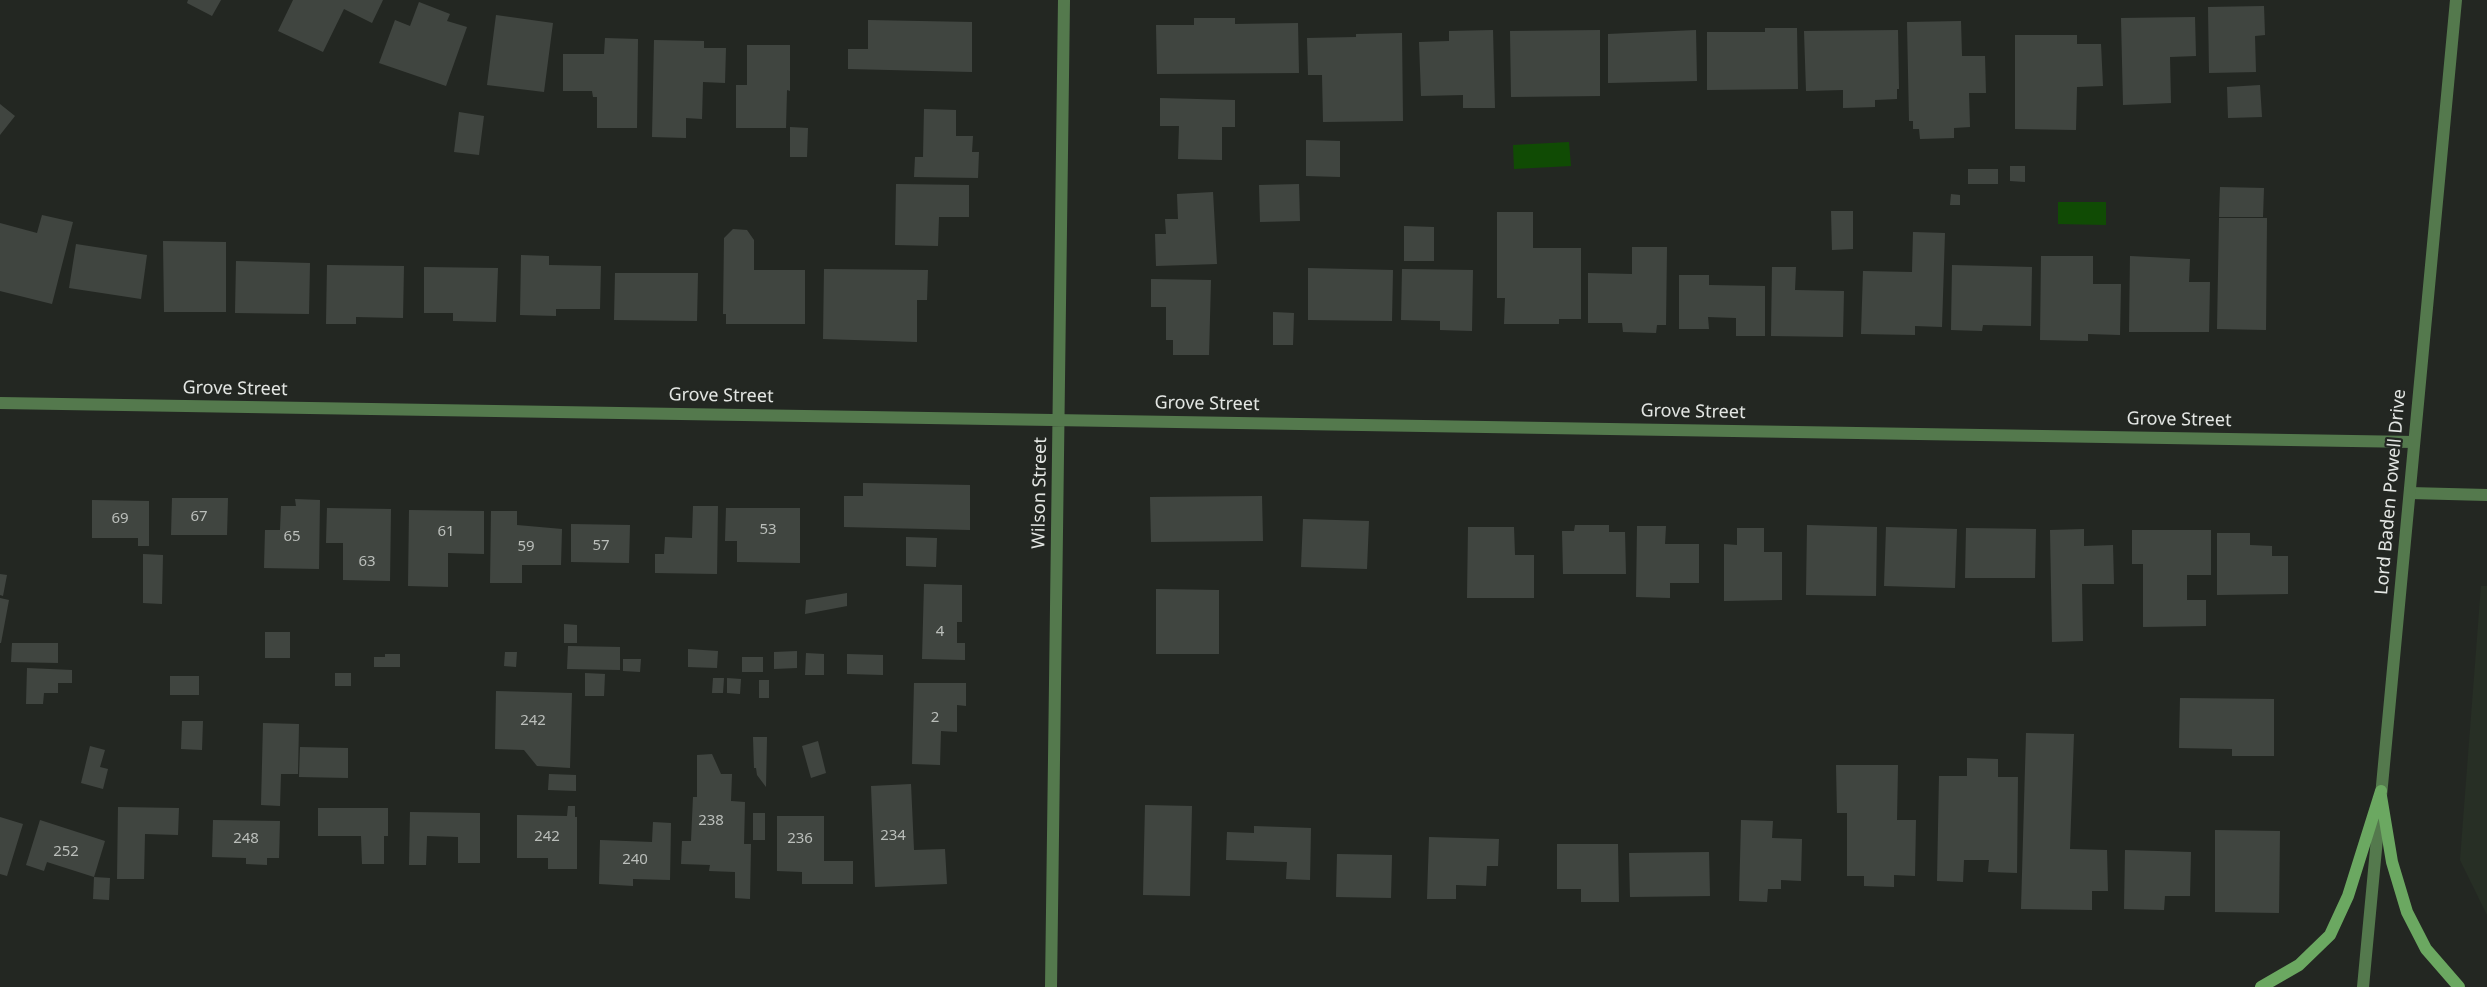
<!DOCTYPE html>
<style>
body{margin:0}
canvas{display:block;background:#232722}
</style>
<canvas width="2487" height="987"></canvas>
<script>
const ctx = document.querySelector('canvas').getContext('2d');
ctx.lineJoin = 'round';
function fill(path, color) { ctx.fillStyle = color; ctx.fill(path, 'evenodd'); }
const shape = rows => new Path2D(rows.map(r => 'M' + r).join(''));
function trace(path, color, width, dash) { ctx.strokeStyle = color; ctx.lineWidth = width; ctx.lineCap = dash ? 'butt' : 'round'; ctx.setLineDash(dash || []); ctx.stroke(path); }
function label(font, color, halo, rows, align = 'center') {
  ctx.font = font + ' "Noto Sans",sans-serif'; ctx.lineWidth = 4.5; ctx.setLineDash([]); ctx.textBaseline = 'middle'; ctx.strokeStyle = halo; ctx.fillStyle = color; for (const [text, x, y, turn = 0] of rows) {
    ctx.save(); ctx.translate(x, y); ctx.rotate((+turn || 0) * Math.PI / 180); ctx.textAlign = isNaN(turn) ? turn : align; if (halo) ctx.strokeText(text, 0, 0); ctx.fillText(text, 0, 0); ctx.restore();
  }
}
fill(shape([
 [2481,586,2487,586,2487,915,2460,860]
]), '#272f25');
fill(shape([
 [1569,142,1571,166,1514,169,1513,145],
 [2058,202,2106,202,2106,225,2058,224]
]), '#104b04');
fill(shape([
 [188,0,221,0,212,16,187,3],
 [293,0,383,0,372,23,344,9,323,52,278,31],
 [419,2,450,14,447,21,467,27,446,86,379,63,395,20,410,26],
 [2264,6,2265,35,2255,36,2256,72,2209,73,2208,7],
 [496,15,553,23,544,92,487,85],
 [2195,17,2196,56,2170,57,2171,103,2123,105,2121,18],
 [1194,18,1235,18,1235,24,1298,23,1299,73,1157,74,1156,25,1194,25],
 [868,20,972,22,972,72,848,69,848,49,868,49],
 [1961,21,1962,56,1985,56,1986,93,1969,93,1970,127,1954,128,1954,138,1920,139,1919,129,1913,129,1913,121,1909,121,1907,22],
 [1765,28,1797,28,1798,89,1707,90,1707,32,1765,32],
 [1493,30,1495,108,1463,108,1463,95,1421,96,1419,42,1449,41,1449,31],
 [1600,30,1600,96,1511,97,1510,31],
 [1696,30,1697,81,1608,83,1608,34],
 [1898,30,1899,89,1897,89,1897,99,1875,100,1875,107,1843,108,1843,90,1806,91,1804,31],
 [1402,33,1403,121,1323,122,1322,75,1308,75,1307,38,1356,37,1356,34],
 [2015,35,2077,35,2077,44,2101,44,2103,86,2077,87,2076,130,2015,129],
 [605,38,638,39,637,128,597,128,597,97,593,97,592,91,563,91,563,54,604,54],
 [654,40,704,41,704,48,726,48,725,83,703,82,702,119,686,118,686,138,652,137],
 [747,45,790,45,790,91,787,90,786,128,736,128,736,85,747,85],
 [2260,85,2262,117,2228,118,2227,87],
 [1160,98,1235,100,1235,127,1222,127,1222,160,1178,159,1179,126,1160,126],
 [0,104,15,116,0,135],
 [924,109,956,110,956,136,973,136,972,152,979,152,978,178,914,177,915,157,923,157],
 [459,112,484,116,479,155,454,152],
 [790,127,808,128,807,157,790,157],
 [1306,140,1340,141,1340,177,1306,176],
 [2010,166,2025,166,2025,182,2010,181],
 [1968,169,1998,169,1998,184,1968,184],
 [896,184,969,185,969,217,939,217,938,246,895,245],
 [1299,184,1300,221,1260,222,1259,185],
 [2220,187,2264,188,2263,217,2219,217],
 [1213,192,1217,264,1156,266,1155,234,1166,234,1165,219,1178,219,1177,194],
 [1951,194,1960,195,1960,205,1950,205],
 [1831,211,1853,211,1853,249,1832,250],
 [1497,212,1533,212,1533,248,1581,248,1581,319,1559,319,1559,324,1504,324,1505,298,1497,298],
 [42,215,73,222,52,304,0,291,0,223,37,233],
 [2219,218,2267,218,2266,330,2217,329],
 [1404,226,1434,227,1434,261,1404,261],
 [733,229,747,230,754,240,754,270,805,270,805,324,726,324,726,314,723,314,724,238],
 [1913,232,1945,233,1942,327,1915,326,1915,335,1861,334,1863,271,1912,272],
 [163,241,226,242,226,312,164,312],
 [76,244,147,255,141,299,69,288],
 [1632,247,1667,247,1666,325,1657,325,1656,333,1623,332,1622,323,1588,323,1588,273,1632,274],
 [521,255,549,256,549,265,601,266,600,309,556,309,556,316,520,315],
 [2041,256,2093,256,2093,284,2121,284,2120,335,2088,334,2088,341,2040,340],
 [2130,256,2190,259,2189,282,2210,282,2209,332,2129,332],
 [236,261,310,263,309,314,235,313],
 [327,265,404,266,403,318,356,317,356,324,326,324],
 [1952,265,2032,267,2031,326,1983,325,1982,331,1951,330],
 [424,267,498,268,496,322,453,321,453,313,424,313],
 [1772,267,1796,267,1795,290,1844,291,1843,337,1771,336],
 [1308,268,1393,270,1392,321,1308,320],
 [824,269,928,270,927,300,917,300,917,342,823,339],
 [1402,269,1473,270,1472,331,1440,330,1440,321,1401,320],
 [615,273,698,273,697,321,614,320],
 [1679,275,1709,275,1709,285,1765,286,1765,336,1736,336,1736,318,1708,317,1709,329,1679,329],
 [1151,279,1211,280,1209,355,1173,355,1173,340,1166,340,1166,307,1151,307],
 [1273,312,1294,313,1293,345,1273,345],
 [863,483,970,485,970,530,844,527,844,496,863,496],
 [1262,496,1263,541,1151,542,1150,497],
 [172,498,228,498,227,535,171,535],
 [295,499,320,500,319,569,264,568,265,530,280,530,281,506,296,506],
 [92,500,149,501,149,546,138,546,138,538,92,538],
 [693,506,718,506,717,574,655,573,655,554,664,554,665,537,692,538],
 [327,508,391,509,390,581,343,580,343,543,326,543],
 [726,508,800,508,800,563,737,562,737,541,725,541],
 [409,510,484,511,484,554,448,553,448,587,408,586],
 [491,511,517,511,517,525,562,529,561,565,522,565,522,583,490,583],
 [1303,519,1369,521,1367,569,1301,567],
 [571,524,630,525,629,563,571,562],
 [1575,525,1609,525,1609,532,1625,532,1626,574,1563,574,1562,531,1574,531],
 [1807,525,1877,527,1876,596,1806,595],
 [1637,526,1666,526,1665,544,1699,544,1699,583,1670,583,1670,598,1636,597],
 [1468,527,1514,527,1515,555,1534,555,1534,598,1467,598],
 [1886,527,1957,529,1955,588,1884,586],
 [1737,528,1764,528,1764,552,1782,552,1782,600,1724,601,1724,544,1737,545],
 [1966,528,2036,529,2035,578,1965,578],
 [2084,529,2084,546,2113,545,2114,584,2082,584,2083,641,2052,642,2050,530],
 [2132,530,2211,530,2211,575,2187,575,2187,600,2206,600,2206,626,2143,627,2143,564,2132,564],
 [2217,533,2250,533,2250,545,2272,546,2272,556,2288,556,2288,594,2217,595],
 [906,537,937,538,936,567,906,566],
 [143,554,163,555,162,604,143,603],
 [0,574,7,575,3,596,0,595],
 [924,584,962,585,962,622,957,622,957,643,965,643,965,660,922,659],
 [1156,589,1219,590,1219,654,1156,654],
 [847,593,847,606,805,614,806,600],
 [0,598,9,600,1,643,0,643],
 [564,624,577,625,577,643,564,643],
 [265,632,290,632,290,658,265,658],
 [12,643,58,643,58,663,11,662],
 [568,646,620,647,620,670,567,669],
 [688,649,718,651,717,668,688,667],
 [797,651,797,668,774,669,774,652],
 [505,652,517,652,516,667,504,666],
 [806,653,824,654,824,675,805,675],
 [385,654,400,654,400,667,374,667,374,657,385,657],
 [847,654,883,655,883,675,847,674],
 [742,657,763,657,763,672,742,672],
 [623,659,641,659,640,672,623,671],
 [27,668,72,670,72,683,58,683,58,693,44,693,43,704,26,704],
 [335,673,351,673,351,686,335,686],
 [585,673,605,674,604,696,585,696],
 [170,676,199,676,199,695,170,695],
 [713,678,724,678,723,693,712,693],
 [727,678,741,679,740,694,727,693],
 [759,680,769,680,769,698,759,698],
 [914,683,966,683,966,706,957,705,957,732,941,731,940,765,912,764],
 [496,691,572,693,570,768,537,766,524,750,495,749],
 [2180,698,2274,699,2274,756,2232,756,2232,749,2179,748],
 [182,721,203,721,202,750,181,749],
 [263,723,299,724,298,774,281,774,280,806,261,805],
 [2026,733,2074,734,2070,849,2107,850,2108,891,2092,891,2092,910,2021,909],
 [753,737,767,737,766,787,757,775,756,768,754,768],
 [818,741,826,773,811,778,802,746],
 [90,746,105,750,100,767,108,769,103,789,81,783],
 [300,747,348,748,348,778,299,777],
 [712,754,721,774,732,774,731,801,745,802,744,844,751,844,750,899,735,898,735,872,709,871,710,865,681,864,682,841,691,841,693,797,697,797,697,755],
 [1967,758,1998,759,1998,777,2018,777,2017,873,1988,872,1989,860,1964,860,1963,882,1937,881,1939,776,1967,776],
 [1836,765,1898,765,1897,820,1916,820,1915,876,1894,875,1894,887,1864,886,1864,876,1847,876,1847,813,1837,813],
 [549,774,576,775,576,791,548,790],
 [911,784,914,850,945,849,947,884,875,887,871,786],
 [1145,805,1192,806,1190,896,1143,895],
 [568,806,575,806,575,817,577,817,577,869,548,869,548,858,517,858,517,815,567,816],
 [118,807,179,808,178,835,145,834,144,879,117,879],
 [318,808,388,808,388,836,384,836,384,864,362,864,361,836,318,836],
 [410,812,480,813,480,863,458,863,458,837,427,836,426,865,409,865],
 [753,813,765,813,765,840,753,840],
 [777,816,824,816,824,861,853,861,853,884,802,884,802,872,777,871],
 [0,817,23,824,7,876,0,874],
 [40,820,105,841,94,877,47,862,44,871,26,865],
 [213,820,280,821,279,858,267,858,267,865,246,864,246,858,212,857],
 [1741,820,1773,821,1772,838,1802,839,1801,881,1781,880,1781,889,1768,889,1767,902,1739,901],
 [653,822,671,823,670,880,633,879,633,886,599,884,600,840,652,842],
 [1254,826,1311,828,1310,880,1286,879,1287,862,1226,860,1227,832,1254,833],
 [2215,830,2280,831,2279,913,2215,912],
 [1429,837,1499,839,1498,866,1487,866,1486,886,1456,885,1456,899,1427,899],
 [1557,844,1618,844,1619,902,1581,902,1581,889,1557,889],
 [2125,850,2191,852,2190,896,2165,896,2164,910,2124,909],
 [1709,852,1710,896,1630,897,1629,853],
 [1337,854,1392,855,1391,898,1336,897],
 [94,877,110,878,109,900,93,899]
]), '#404540');
trace(shape([
 [0,403,2414,442],
 [2410,493,2487,495],
 [1051,987,1064,0]
]), '#54794d', 12);
trace(shape([
 [2363,987,2456,0]
]), '#54794d', 12);
trace(shape([
 [2381,796,2392,862,2407,912,2426,949,2459,987],
 [2261,987,2299,965,2330,935,2348,896,2381,791]
]), '#6ba861', 12);
label('15px', '#babeba', null, [
 ["67",199,517],
 ["69",120,519],
 ["53",768,530],
 ["61",446,532],
 ["65",292,537],
 ["57",601,546],
 ["59",526,547],
 ["63",367,562],
 ["4",940,632],
 ["2",935,718],
 ["242",533,721],
 ["238",711,821],
 ["234",893,836],
 ["242",547,837],
 ["248",246,839],
 ["236",800,839],
 ["252",66,852],
 ["240",635,860]
]);
label('18px', '#e3e6e3', '#232722', [
 ["Grove Street",235,389,1],
 ["Grove Street",721,396,1],
 ["Grove Street",1207,404,1],
 ["Grove Street",1693,412,1],
 ["Grove Street",2179,420,1],
 ["Lord Baden Powell Drive",2391,492,-85],
 ["Wilson Street",1040,493,-89]
]);
</script>
